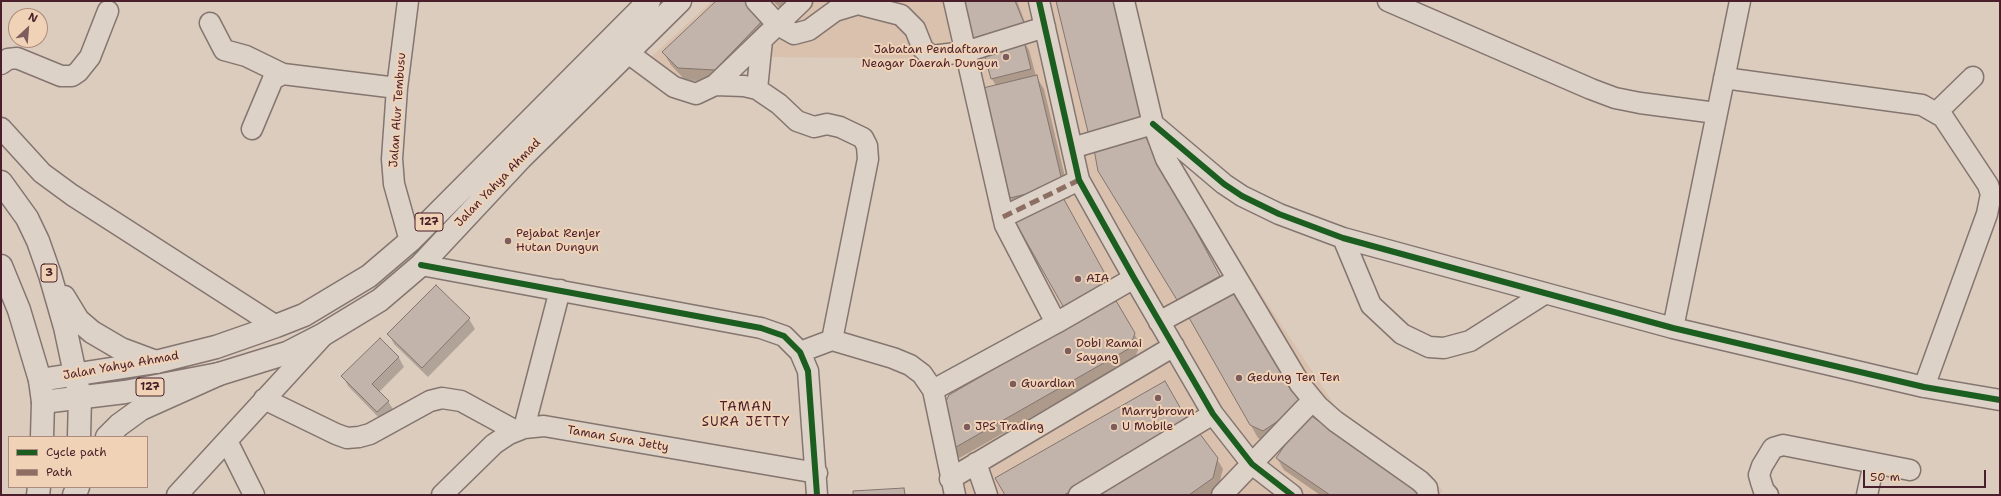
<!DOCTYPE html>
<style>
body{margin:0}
#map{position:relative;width:2001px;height:496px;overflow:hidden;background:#dcccbd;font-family:"Shantell Sans",sans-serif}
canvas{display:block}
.frame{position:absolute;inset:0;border:2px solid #4a1f2b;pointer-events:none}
.legend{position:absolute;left:8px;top:436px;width:140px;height:52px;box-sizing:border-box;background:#f0d3b6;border:1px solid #ae8b7e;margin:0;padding:5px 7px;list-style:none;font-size:12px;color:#4a1f2b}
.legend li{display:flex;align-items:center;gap:8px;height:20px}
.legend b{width:20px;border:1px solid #ae8b7e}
.north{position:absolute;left:8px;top:8px;width:40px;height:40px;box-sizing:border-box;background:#f0d3b6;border:1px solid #ae8b7e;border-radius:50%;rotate:26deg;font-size:11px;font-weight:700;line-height:16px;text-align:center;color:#4a1f2b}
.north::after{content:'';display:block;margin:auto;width:14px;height:18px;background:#7d5c5e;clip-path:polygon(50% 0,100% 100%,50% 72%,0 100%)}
.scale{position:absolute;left:1863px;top:470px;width:123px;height:18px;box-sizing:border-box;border:2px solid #4a1f2b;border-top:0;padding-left:5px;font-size:12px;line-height:14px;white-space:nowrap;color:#4a1f2b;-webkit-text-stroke:3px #f0d3b6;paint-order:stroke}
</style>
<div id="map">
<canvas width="2001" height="496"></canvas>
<div class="frame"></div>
<ul class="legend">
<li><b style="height:5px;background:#1b5e20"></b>Cycle path</li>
<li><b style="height:5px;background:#8d6e63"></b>Path</li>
</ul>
<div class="north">N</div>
<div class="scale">50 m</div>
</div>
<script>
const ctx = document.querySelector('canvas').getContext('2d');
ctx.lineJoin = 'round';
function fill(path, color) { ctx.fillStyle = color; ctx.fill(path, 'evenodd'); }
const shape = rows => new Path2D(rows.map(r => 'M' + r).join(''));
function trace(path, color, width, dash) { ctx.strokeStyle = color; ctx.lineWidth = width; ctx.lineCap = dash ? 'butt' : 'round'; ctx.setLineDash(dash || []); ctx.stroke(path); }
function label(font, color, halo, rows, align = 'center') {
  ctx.font = font + ' "Shantell Sans",sans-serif'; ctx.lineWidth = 4; ctx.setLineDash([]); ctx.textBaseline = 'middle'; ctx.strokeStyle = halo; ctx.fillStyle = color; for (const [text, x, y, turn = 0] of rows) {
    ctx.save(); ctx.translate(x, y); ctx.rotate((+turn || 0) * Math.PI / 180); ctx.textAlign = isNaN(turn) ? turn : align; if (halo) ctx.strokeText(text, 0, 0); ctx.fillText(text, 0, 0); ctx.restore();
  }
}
fill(shape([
 [712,1,1136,1,1172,159,1347,424,1443,490,1439,495,945,495,926,391,1046,323,989,211,965,59,757,57,728,82,671,78,650,58]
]), '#d9c1ad');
fill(shape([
 [717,1,745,1,771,33,722,82,686,81,671,65,663,52],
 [773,1,802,1,787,15],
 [963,1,1017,1,1029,33,1022,38,1029,50,1036,76,1044,89,1070,198,1018,210,1010,197,996,86,992,79,984,48,974,39],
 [1057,1,1115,1,1143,133,1227,289,1185,313,1107,184],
 [436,286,469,319,475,329,428,377,394,344,389,334],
 [1115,300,1140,344,1135,358,956,460,941,414],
 [1189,316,1306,415,1421,495,1320,495,1284,470,1277,458,1301,423,1270,443,1258,438],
 [380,339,399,358,404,367,379,392,388,401,394,411,383,422,348,386,343,376],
 [1164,382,1087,495,1006,495],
 [1217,459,1223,469,1218,488,1209,495,1099,495]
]), '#0003');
const building = shape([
 [716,1,747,1,764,19,715,70,678,68,662,52,716,1],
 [962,1,1015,1,1024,23,973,39,962,1],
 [1056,1,1113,1,1145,121,1089,136,1056,1],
 [1023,37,1031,69,991,79,982,46,1023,37],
 [1037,75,1063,185,1010,198,983,88,1037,75],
 [1143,132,1220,276,1177,300,1098,171,1093,144,1143,132],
 [1061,194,1109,281,1064,308,1014,220,1061,194],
 [436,285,470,318,422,368,387,334,436,285],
 [1232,288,1302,405,1263,431,1250,425,1188,316,1232,288],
 [1115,299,1135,333,1130,348,949,451,940,414,949,395,1115,299],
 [380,338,399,357,372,384,389,401,377,412,341,376,380,338],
 [1165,381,1189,423,1064,495,1005,495,995,478,1165,381],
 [1307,413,1420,490,1416,495,1330,495,1276,458,1307,413],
 [1200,434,1218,458,1213,478,1189,495,1097,495,1200,434],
 [904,488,905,495,853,495,853,491,904,488]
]);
fill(building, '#c2b4aa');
trace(building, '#847570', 1);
const minor = shape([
 [408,1,397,88,392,159,394,184,410,241],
 [756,1,778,25,794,34,809,30,835,11,858,4,901,15,915,29,923,49,931,56,965,52,1045,27],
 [954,1,1005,225,1056,323],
 [1039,1,1079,180,1134,278,1213,414,1252,464,1292,495],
 [1124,1,1153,124,1166,159,1300,384,1318,406,1335,421,1420,481,1427,488,1428,495],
 [1388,1,1591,89,1615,98,1640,103,1716,113],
 [210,23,224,50,246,56,283,74],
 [628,53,674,87,696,94,715,85,802,1],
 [1,64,8,59,17,58,61,76,72,76,78,72,90,57,108,11],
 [1724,78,1922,105,1943,117,1988,185,1991,194,1987,214,1924,387],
 [715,85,744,86,757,89,779,104,797,121,814,127,827,124,840,127,863,138,867,146,868,159,832,340,800,352],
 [757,89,762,40],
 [1937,112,1973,77],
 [1,128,42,173,72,195,276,326],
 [252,129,273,79,283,74,397,88],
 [1072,148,1153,124,1224,184,1242,196,1279,214,1343,238,1673,328,1924,387,2000,400],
 [1003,217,1079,180],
 [1343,238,1371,305,1402,334,1429,347,1444,348,1470,341,1544,294],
 [421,265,761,328,784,336,800,352,808,371,817,495],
 [1159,322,1237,280],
 [1673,328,1740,1],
 [832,340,893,358,910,365,922,374,933,390,955,495],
 [933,390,1056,323,1134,278],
 [264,399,336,434,347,438,359,437,370,434,430,401,442,398,461,401,516,431],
 [524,428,560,290],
 [227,441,254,495],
 [976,463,987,495],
 [950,479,1174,346],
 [177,495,322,337],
 [442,495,494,444,509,434,524,428,544,426,817,473],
 [1079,495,1213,414],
 [1222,495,1313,400],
 [1768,495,1764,491,1761,482,1759,475,1762,466,1773,448,1783,445,1910,470],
 [1867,495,1874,463]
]);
const major = shape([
 [40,380,156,362,216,347,276,326,304,315,369,276,410,241,649,1],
 [43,402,125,392,219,374,287,353,324,334,380,300,421,265,521,158,680,1]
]);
const highway = shape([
 [1,182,27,218,38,241,50,275,65,327,80,397,79,437],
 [1,266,19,310,40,380,43,402,42,437],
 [64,297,78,320,92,332,121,349,156,362],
 [107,437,119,425,141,409,219,374],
 [38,495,39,487],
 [74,495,78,487]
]);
trace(minor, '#847570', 23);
trace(major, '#847570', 25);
trace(highway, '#847570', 25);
trace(minor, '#ddd2c7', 20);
trace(major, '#ddd2c7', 22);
trace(highway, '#ddd2c7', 22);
trace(shape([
 [1003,217,1079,180]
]), '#8d6e63', 5, [10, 5]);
trace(shape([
 [1039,1,1079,180,1134,278,1213,414,1252,464,1292,495],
 [1153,124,1224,184,1242,196,1279,214,1343,238,1673,328,1924,387,2000,400],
 [421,265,761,328,784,336,800,352,808,371,817,495]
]), '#1b5e20', 6);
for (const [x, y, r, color] of [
 [1006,57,4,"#7d5c5e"],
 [508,241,4,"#7d5c5e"],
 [1078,279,4,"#7d5c5e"],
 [1068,351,4,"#7d5c5e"],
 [1239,378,4,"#7d5c5e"],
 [1013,384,4,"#7d5c5e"],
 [1158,398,4,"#7d5c5e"],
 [967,427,4,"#7d5c5e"],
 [1114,427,4,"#7d5c5e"]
]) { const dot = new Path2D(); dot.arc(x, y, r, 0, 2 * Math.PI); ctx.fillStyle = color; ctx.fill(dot); trace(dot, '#f0d3b6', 1.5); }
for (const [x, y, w] of [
 [429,222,28],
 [49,273,16],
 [150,387,28]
]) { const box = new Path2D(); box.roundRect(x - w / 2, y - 9, w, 18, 3); ctx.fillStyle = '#f0d3b6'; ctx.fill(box); trace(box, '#4a1f2b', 1); }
label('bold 11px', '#4a1f2b', null, [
 ["127",429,222],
 ["3",49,273],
 ["127",150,387]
]);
label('12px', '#4a1f2b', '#f0d3b6', [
 ["Jabatan Pendaftaran",998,50,"right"],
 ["Neagar Daerah Dungun",998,64,"right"],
 ["Pejabat Renjer",516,234],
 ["Hutan Dungun",516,248],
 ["AIA",1086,279],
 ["Dobi Ramai",1076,344],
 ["Sayang",1076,358],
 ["Gedung Ten Ten",1247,378],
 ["Guardian",1021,384],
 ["Marrybrown",1158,412,"center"],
 ["JPS Trading",975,427],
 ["U Mobile",1122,427]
], 'left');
label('12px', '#4a1f2b', '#f0d3b6', [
 ["Jalan Alur Tembusu",398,110,-86],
 ["Jalan Yahya Ahmad",498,183,-46],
 ["Jalan Yahya Ahmad",121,366,-10],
 ["Taman Sura Jetty",618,439,10]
]);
ctx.letterSpacing = '1px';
label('13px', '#4a1f2b', '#f0d3b6', [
 ["TAMAN",746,408],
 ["SURA JETTY",746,423]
]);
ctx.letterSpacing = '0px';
</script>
